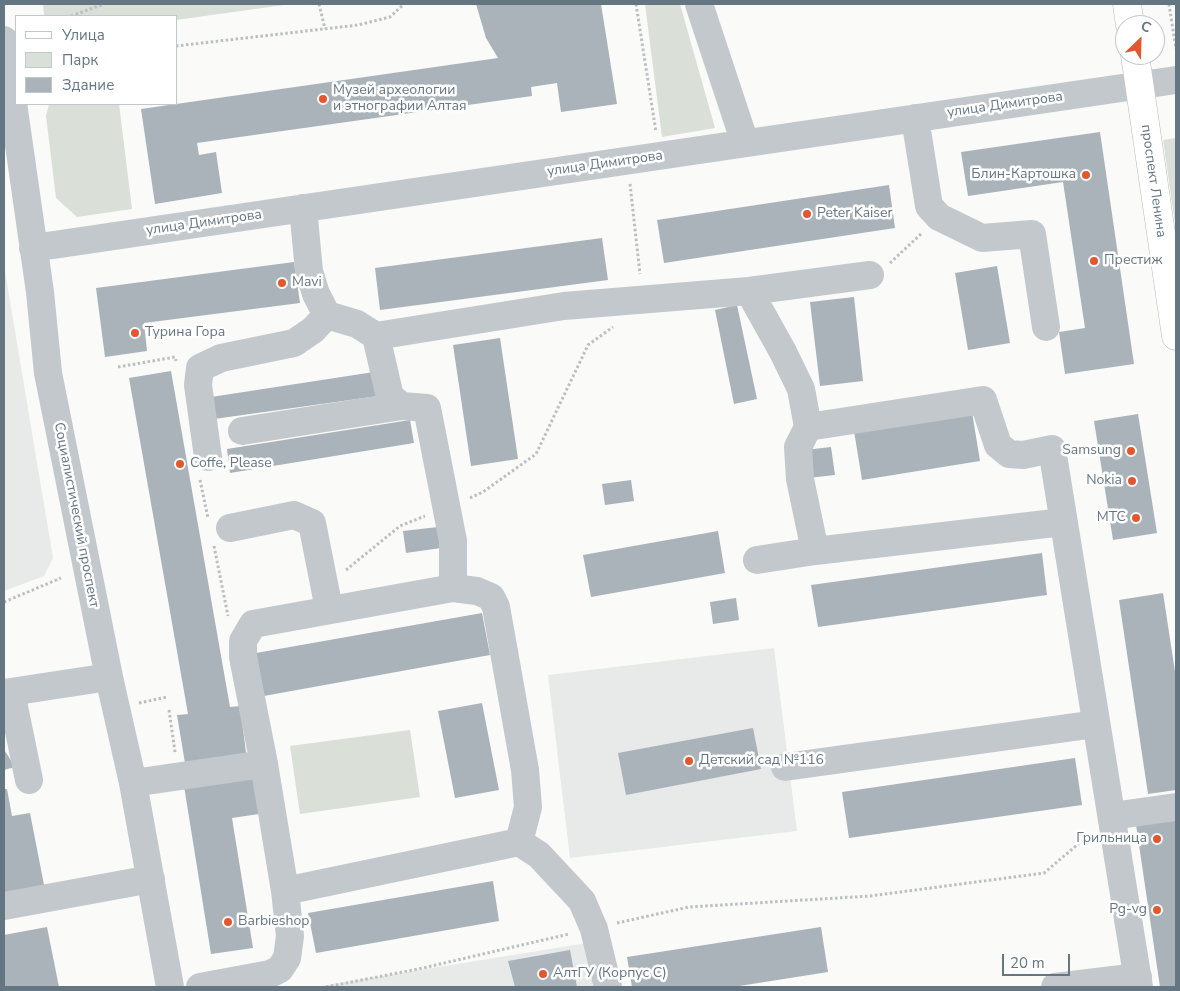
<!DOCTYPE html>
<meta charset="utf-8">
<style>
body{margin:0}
#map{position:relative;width:1180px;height:991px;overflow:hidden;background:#fafaf8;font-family:"Nunito Sans",sans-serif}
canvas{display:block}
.frame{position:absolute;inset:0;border:5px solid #657683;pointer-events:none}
.legend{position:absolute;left:15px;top:15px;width:162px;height:90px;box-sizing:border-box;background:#fff;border:1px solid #c1c8cd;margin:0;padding:6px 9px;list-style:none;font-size:15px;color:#657683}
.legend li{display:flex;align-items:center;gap:10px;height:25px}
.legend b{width:25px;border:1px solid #c1c8cd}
.north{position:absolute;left:1115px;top:15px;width:50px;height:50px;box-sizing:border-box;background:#fff;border:1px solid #c1c8cd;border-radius:50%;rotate:24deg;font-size:14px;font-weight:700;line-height:20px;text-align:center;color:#657683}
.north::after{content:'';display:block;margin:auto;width:18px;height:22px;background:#e4572e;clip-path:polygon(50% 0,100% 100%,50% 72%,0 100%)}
.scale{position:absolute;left:1002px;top:954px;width:68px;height:22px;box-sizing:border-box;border:2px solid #657683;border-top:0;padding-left:6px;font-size:15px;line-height:18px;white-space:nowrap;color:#657683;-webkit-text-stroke:4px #fff;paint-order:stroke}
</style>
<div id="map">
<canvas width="1180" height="991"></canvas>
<div class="frame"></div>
<ul class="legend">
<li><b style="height:6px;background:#fff"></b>Улица</li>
<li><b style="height:14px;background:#dadfd7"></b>Парк</li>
<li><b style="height:14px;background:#aab3b9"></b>Здание</li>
</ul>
<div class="north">С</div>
<div class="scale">20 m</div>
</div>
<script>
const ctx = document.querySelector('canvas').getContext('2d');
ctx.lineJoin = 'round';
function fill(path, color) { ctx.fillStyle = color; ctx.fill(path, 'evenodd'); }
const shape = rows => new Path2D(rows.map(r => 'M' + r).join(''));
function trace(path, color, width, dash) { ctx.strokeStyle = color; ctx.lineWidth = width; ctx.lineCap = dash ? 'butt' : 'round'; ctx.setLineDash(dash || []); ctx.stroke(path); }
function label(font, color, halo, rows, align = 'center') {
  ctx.font = font + ' "Nunito Sans",sans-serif'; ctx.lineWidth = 5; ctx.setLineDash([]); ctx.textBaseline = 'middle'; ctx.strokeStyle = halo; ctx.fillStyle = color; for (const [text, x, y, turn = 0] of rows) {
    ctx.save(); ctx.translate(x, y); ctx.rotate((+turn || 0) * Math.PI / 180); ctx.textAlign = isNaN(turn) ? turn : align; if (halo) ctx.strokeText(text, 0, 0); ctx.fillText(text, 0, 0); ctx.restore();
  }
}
fill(shape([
 [4,265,53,558,44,576,4,591],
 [774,648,797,831,570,858,548,675],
 [587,943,598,987,315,987]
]), '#e8e9e9');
fill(shape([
 [43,4,291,4,176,20,176,16,44,16],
 [645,4,680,4,715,128,662,137],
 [49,104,119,104,132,209,77,217,56,198,46,116],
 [1176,138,1176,230,1163,140],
 [410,730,420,797,300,814,290,746]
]), '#dadfd7');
fill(shape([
 [476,4,601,4,617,104,561,112,557,83,531,87,532,96,197,143,199,155,216,152,222,193,155,204,141,109,498,58,486,38],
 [1100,132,1134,364,1065,374,1059,332,1085,328,1063,182,968,196,961,152],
 [889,185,895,228,664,263,657,220],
 [602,238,608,280,380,310,375,268],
 [294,262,300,303,144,323,147,351,105,357,96,288],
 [997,266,1010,343,968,350,955,273],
 [854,297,863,381,820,386,810,302],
 [737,305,757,399,734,404,715,310],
 [500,338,518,459,471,466,453,345],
 [171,371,230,707,240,706,247,760,186,769,177,715,188,714,129,378],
 [374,372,379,396,214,419,211,397],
 [972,412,980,461,862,480,854,431],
 [1138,414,1157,533,1113,540,1094,421],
 [410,420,414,443,230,473,227,449],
 [831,447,835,475,808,478,805,450],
 [631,480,634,501,605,505,602,484],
 [438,527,441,548,406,553,403,531],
 [718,531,725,573,591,597,583,555],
 [1042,553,1047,595,818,627,811,585],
 [1163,593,1176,678,1176,790,1148,794,1119,600],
 [736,598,739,620,713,624,710,602],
 [482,613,490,655,264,696,256,653],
 [482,703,499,790,455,798,438,711],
 [753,728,761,769,626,795,618,753],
 [4,750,7,754,15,767,4,770],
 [1075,758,1082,805,849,838,842,792],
 [253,775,259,814,232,818,253,948,211,954,184,786],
 [4,789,7,789,12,816,30,813,45,890,4,898],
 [1176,812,1176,987,1160,987,1135,818],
 [493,881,499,921,316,953,308,913],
 [47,927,59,987,4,987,4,935],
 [821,927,828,972,733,987,632,987,627,957],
 [570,950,577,987,515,987,508,961]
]), '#aab3b9');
const major = shape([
 [1127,4,1130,25],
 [1135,55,1176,336]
]);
trace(major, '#b5babe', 29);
trace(shape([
 [319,4,325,29],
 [636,4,656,132],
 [1169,4,1176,49],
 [71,16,104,4],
 [176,46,358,25,390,17,404,4],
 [630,184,640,274],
 [890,263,922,233],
 [118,367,175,357,176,361],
 [200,480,208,518],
 [470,498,483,492,536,454,588,345,613,327],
 [214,546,228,616],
 [346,570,400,526,425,516],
 [4,602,61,578],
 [139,703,167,697],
 [169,710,175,752],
 [617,923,689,907,870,896,1044,873,1090,834],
 [326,987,423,968,569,934]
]), '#bbbfc2', 3, [2.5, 2.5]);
trace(shape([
 [699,4,745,143],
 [4,40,40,292,48,373,109,677,133,783,170,987],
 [915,118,929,206,939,217,982,238,1032,234,1046,327],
 [303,208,309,271,316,294,327,315,357,324,376,336,390,397,402,406,427,408,453,541,453,588],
 [33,248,1176,80],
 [749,291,783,352,801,389,808,427,983,400,998,445,1009,454,1023,455,1052,449,1139,987],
 [376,336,564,306,749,291,870,275],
 [808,427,798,447,800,479,815,551,1063,522],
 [242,431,402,406],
 [208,457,198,385,200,368,221,358,294,343,313,330,327,315],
 [230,528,294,515,312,523,329,609],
 [757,560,815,551],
 [11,692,29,780],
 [4,693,109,677],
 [264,764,285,891],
 [785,767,1096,724],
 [133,783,264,764,243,657,243,641,253,624,453,588,477,591,491,597,496,607,525,770,528,807,519,842,285,891,290,936,287,958,280,969,270,974,200,987],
 [1112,816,1176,807],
 [519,842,539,855,582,901,594,929,608,987],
 [4,906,151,879],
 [1055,987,1138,977]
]), '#c3c8cc', 28);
trace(major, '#fff', 28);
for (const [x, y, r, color] of [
 [323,99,5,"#e4572e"],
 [1086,175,5,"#e4572e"],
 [807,214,5,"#e4572e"],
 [1094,261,5,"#e4572e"],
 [282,283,5,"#e4572e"],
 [135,333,5,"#e4572e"],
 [1131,451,5,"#e4572e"],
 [180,464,5,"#e4572e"],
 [1132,481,5,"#e4572e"],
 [1136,518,5,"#e4572e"],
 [689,761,5,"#e4572e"],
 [1157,839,5,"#e4572e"],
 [1157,910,5,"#e4572e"],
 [228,922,5,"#e4572e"],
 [543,974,5,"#e4572e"]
]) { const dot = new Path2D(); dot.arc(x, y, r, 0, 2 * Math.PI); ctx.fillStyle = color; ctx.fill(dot); trace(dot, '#fff', 2); }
label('14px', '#657683', '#fff', [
 ["Музей археологии",333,91],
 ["и этнографии Алтая",333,107],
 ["Блин-Картошка",1076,175,"right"],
 ["Peter Kaiser",817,214],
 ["Престиж",1104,261],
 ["Mavi",292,283],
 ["Турина Гора",145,333],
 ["Samsung",1121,451,"right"],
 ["Coffe, Please",190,464],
 ["Nokia",1122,481,"right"],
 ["МТС",1126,518,"right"],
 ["Детский сад №116",699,761],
 ["Грильница",1147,839,"right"],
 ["Pg-vg",1147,910,"right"],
 ["Barbieshop",238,922],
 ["АлтГУ (Корпус С)",553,974]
], 'left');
label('14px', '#657683', '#fff', [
 ["улица Димитрова",1005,105,-8],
 ["улица Димитрова",605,164,-8],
 ["проспект Ленина",1153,181,82],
 ["улица Димитрова",204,223,-8],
 ["Социалистический проспект",76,515,79]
]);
</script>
